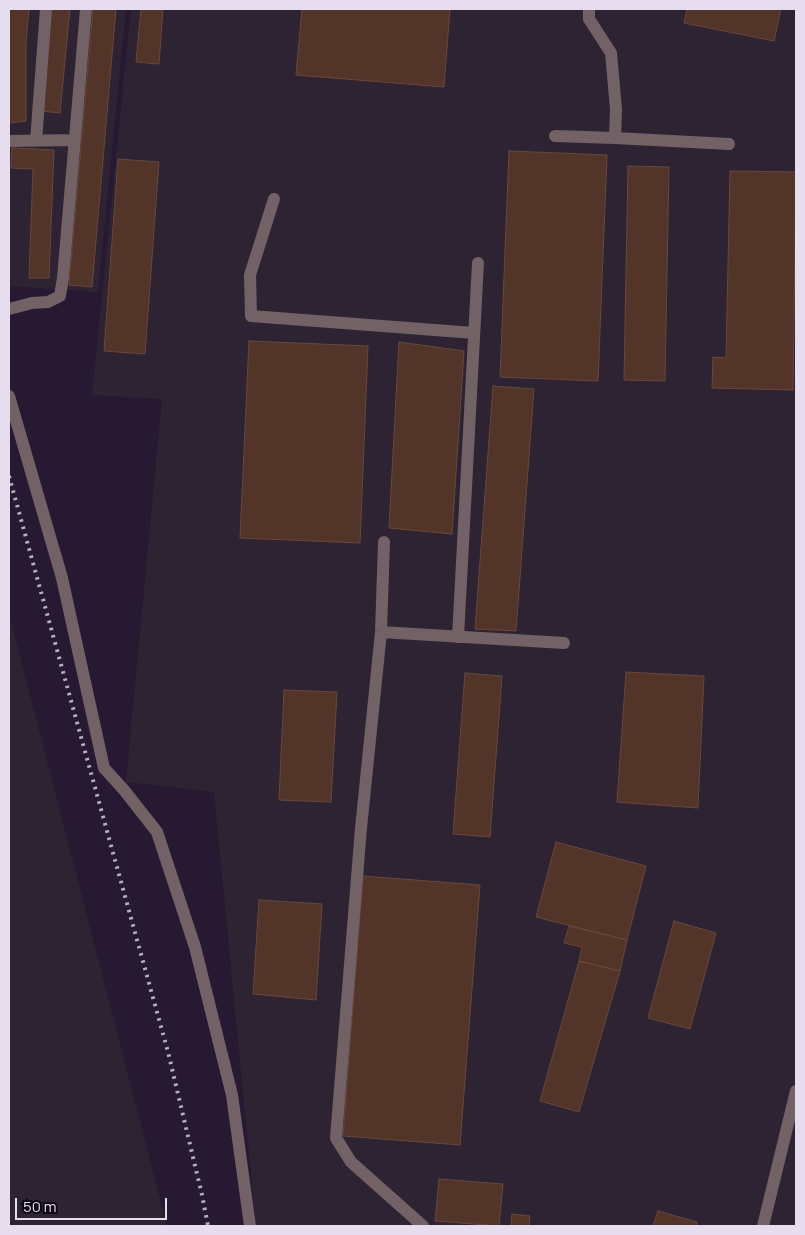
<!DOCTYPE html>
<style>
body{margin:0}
#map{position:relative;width:805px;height:1235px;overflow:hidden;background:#281932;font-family:Manrope,sans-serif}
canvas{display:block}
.frame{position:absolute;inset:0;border:10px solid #e6ddee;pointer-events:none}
.scale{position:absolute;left:15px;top:1198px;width:152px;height:22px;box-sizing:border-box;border:2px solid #e6ddee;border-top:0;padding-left:6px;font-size:15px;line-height:18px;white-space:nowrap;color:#e6ddee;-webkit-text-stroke:4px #0d0712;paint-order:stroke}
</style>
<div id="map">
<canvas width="805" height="1235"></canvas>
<div class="frame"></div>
<div class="scale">50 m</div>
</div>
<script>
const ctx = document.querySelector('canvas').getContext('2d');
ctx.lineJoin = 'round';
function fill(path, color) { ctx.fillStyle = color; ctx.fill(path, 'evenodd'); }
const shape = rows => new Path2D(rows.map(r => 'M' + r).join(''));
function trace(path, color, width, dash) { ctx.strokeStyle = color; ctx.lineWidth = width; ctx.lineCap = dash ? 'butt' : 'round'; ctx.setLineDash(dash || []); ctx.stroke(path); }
fill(shape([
 [9,9,126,9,98,292,9,286],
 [131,9,796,9,796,1226,256,1226,214,792,126,782,162,399,92,395],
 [9,614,167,1226,9,1226]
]), '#2d2332');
const building = shape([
 [9,9,29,9,26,43,26,121,9,123,9,9],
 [49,9,70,9,60,113,41,111,49,9],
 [93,9,116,9,92,287,69,285,93,9],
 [141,9,163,9,159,64,136,62,141,9],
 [302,9,450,9,444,87,296,75,302,9],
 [687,9,781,9,774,41,684,23,687,9],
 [12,148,54,150,49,278,29,278,33,169,11,168,12,148],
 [509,151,607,155,598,381,500,377,509,151],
 [118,159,159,162,145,354,104,351,118,159],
 [628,166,669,167,665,381,624,380,628,166],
 [730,171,796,172,793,390,712,388,713,357,726,358,730,171],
 [249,341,368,346,360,543,240,538,249,341],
 [399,342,464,351,452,534,389,528,399,342],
 [493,386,534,389,516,631,475,629,493,386],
 [626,672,704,676,698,808,617,802,626,672],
 [465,673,502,676,490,837,453,834,465,673],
 [284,690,337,692,331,802,279,800,284,690],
 [556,842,646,866,627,940,536,917,556,842],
 [363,876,480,885,460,1145,343,1136,363,876],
 [259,900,322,904,316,1000,253,994,259,900],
 [674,921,716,933,690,1029,648,1018,674,921],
 [569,926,627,940,620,971,579,961,582,947,564,943,569,926],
 [579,961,620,971,579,1112,540,1101,579,961],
 [439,1179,503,1184,499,1226,435,1221,439,1179],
 [658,1211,697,1222,696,1226,653,1226,658,1211],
 [512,1214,530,1216,529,1226,511,1226,512,1214]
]);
fill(building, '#533428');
trace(building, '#69483c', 1);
trace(shape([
 [589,9,589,19,611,53,616,109,615,138,729,144],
 [555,136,615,138],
 [9,141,75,140],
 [36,141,46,9],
 [274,199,250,275,251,316,474,333],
 [9,309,32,303,48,302,60,296,63,278,86,9],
 [9,396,62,578,104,768,124,790,157,832,195,947,232,1095,250,1226],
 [384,542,381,632,361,828,336,1138,351,1162,423,1226],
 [381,632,564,643],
 [458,637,478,263],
 [763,1226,796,1091]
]), '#726266', 12);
trace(shape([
 [9,476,168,1052,202,1195,208,1226]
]), '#b8adc0', 4, [2.5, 5]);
</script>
